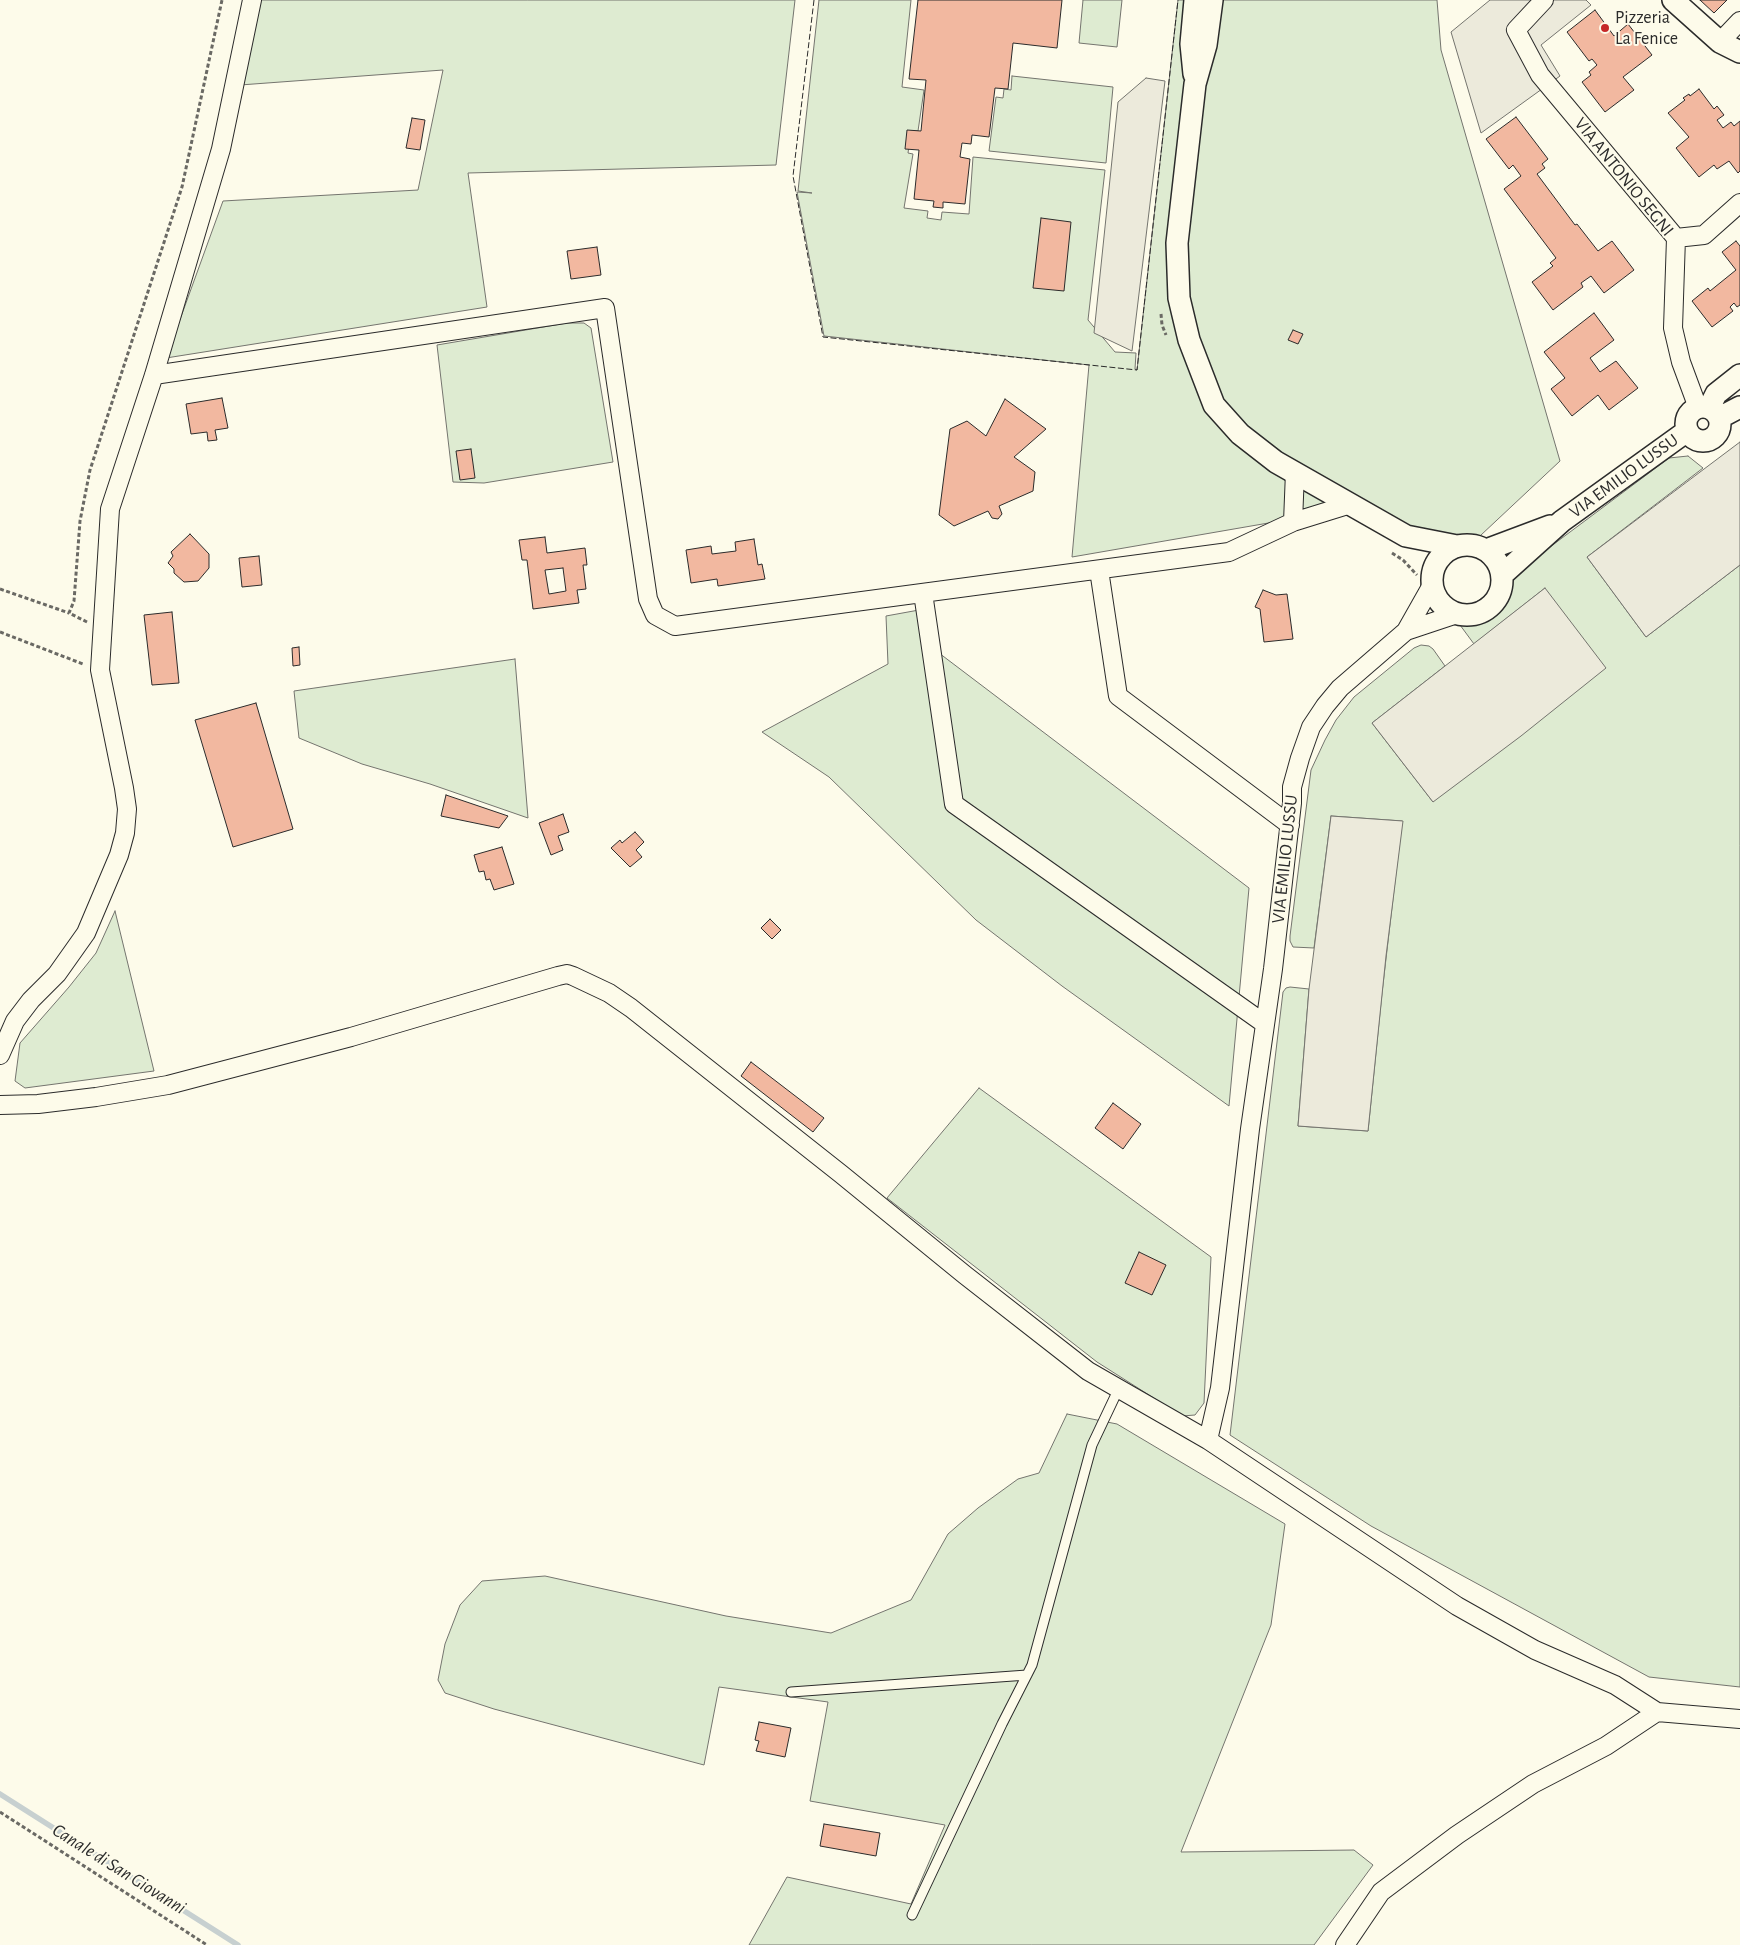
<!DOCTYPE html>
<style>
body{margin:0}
canvas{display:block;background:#fdfbea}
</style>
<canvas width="1740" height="1945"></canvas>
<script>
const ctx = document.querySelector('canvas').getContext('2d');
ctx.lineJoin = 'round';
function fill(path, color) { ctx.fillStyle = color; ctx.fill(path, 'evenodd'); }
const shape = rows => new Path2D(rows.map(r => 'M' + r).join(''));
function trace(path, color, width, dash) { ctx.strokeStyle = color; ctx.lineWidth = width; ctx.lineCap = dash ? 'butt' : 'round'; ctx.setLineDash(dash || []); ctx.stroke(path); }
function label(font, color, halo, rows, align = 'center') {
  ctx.font = font + ' "Alegreya Sans",sans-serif'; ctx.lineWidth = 4; ctx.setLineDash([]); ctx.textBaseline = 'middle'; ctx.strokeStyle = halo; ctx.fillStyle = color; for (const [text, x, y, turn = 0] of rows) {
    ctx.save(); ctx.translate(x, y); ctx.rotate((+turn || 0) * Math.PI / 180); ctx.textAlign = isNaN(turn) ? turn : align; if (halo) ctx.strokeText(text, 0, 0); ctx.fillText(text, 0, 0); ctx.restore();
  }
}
const green = shape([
 [260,0,795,0,776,165,468,173,487,307,166,358,223,201,418,190,443,70,240,85,260,0],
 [819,0,911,0,902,87,924,90,918,131,911,131,908,153,913,154,904,208,928,211,927,218,941,220,942,212,969,214,973,157,1105,170,1088,320,1115,352,1136,353,1135,369,1137,370,1178,0,1437,0,1441,50,1560,461,1465,550,1411,527,1332,512,1072,557,1089,365,824,336,797,192,812,193,798,191,819,0],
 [1083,0,1122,0,1117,47,1079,43,1083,0],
 [1012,76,1113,87,1106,163,989,151,996,97,1003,98,1004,89,1011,90,1012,76],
 [567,323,584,323,591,328,613,462,484,483,453,482,437,345,567,323],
 [1688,456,1703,468,1587,557,1646,637,1740,565,1740,1687,1649,1677,1371,1526,1230,1435,1283,992,1286,988,1290,987,1309,989,1298,1126,1368,1131,1382,993,1402,821,1331,816,1314,948,1293,947,1290,941,1290,936,1311,770,1325,740,1336,720,1354,697,1414,648,1421,645,1429,646,1433,649,1445,666,1372,723,1433,802,1545,588,1474,644,1460,625,1459,619,1463,612,1669,458,1688,456],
 [930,608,935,650,1249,888,1229,1106,1062,986,976,920,829,777,762,732,888,664,886,616,930,608],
 [515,659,528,818,430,784,362,764,299,738,294,691,515,659],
 [115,911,154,1071,25,1088,15,1081,20,1043,69,987,96,953,115,911],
 [979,1088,1211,1257,1204,1403,1195,1415,1182,1416,1097,1362,887,1198,979,1088],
 [1067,1414,1117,1424,1285,1524,1271,1625,1181,1852,1354,1850,1373,1865,1314,1945,749,1945,787,1877,911,1904,945,1825,810,1801,828,1702,719,1687,704,1765,494,1709,445,1693,438,1680,445,1644,460,1605,482,1581,545,1576,726,1616,831,1633,911,1600,948,1534,978,1508,1018,1479,1039,1473,1067,1414]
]);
fill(green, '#deebd1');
trace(green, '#74746e', 1);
const parking = shape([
 [1490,0,1586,0,1591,5,1541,45,1560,76,1481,133,1451,32,1490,0],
 [1146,78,1165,81,1132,351,1094,333,1118,102,1146,78],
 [1740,442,1740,565,1646,637,1587,557,1740,442],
 [1545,588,1606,668,1521,736,1433,802,1372,723,1545,588],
 [1331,816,1403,821,1386,956,1368,1131,1298,1126,1309,989,1331,816]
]);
fill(parking, '#eceadb');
trace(parking, '#74746e', 1);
trace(shape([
 [0,1794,238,1945]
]), '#c7d0d0', 5.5);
const building = shape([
 [918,0,1062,0,1057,48,1013,43,1008,89,995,88,989,137,972,135,971,144,962,143,960,157,970,159,965,204,943,202,943,208,933,207,934,201,914,199,919,150,905,149,907,130,921,131,926,80,909,79,918,0],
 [1700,0,1727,0,1714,13,1700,0],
 [1595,10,1614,36,1628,24,1652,55,1623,77,1634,90,1605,112,1582,82,1591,75,1589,72,1597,65,1592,59,1589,61,1567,32,1595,10],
 [1699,89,1714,109,1717,106,1724,115,1717,120,1723,128,1731,122,1734,126,1740,121,1740,171,1738,173,1729,161,1717,169,1714,165,1699,177,1676,148,1689,137,1668,113,1685,100,1683,98,1689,94,1690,96,1699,89],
 [1516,117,1548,159,1542,164,1545,168,1537,174,1575,225,1577,224,1598,251,1612,241,1634,270,1604,293,1591,276,1581,283,1583,287,1553,310,1532,282,1553,266,1550,263,1556,258,1504,189,1521,176,1513,165,1509,169,1486,139,1516,117],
 [412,118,425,120,420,150,406,148,412,118],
 [1041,218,1071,222,1064,291,1033,288,1041,218],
 [1736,241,1740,246,1740,305,1737,307,1734,303,1730,307,1733,311,1712,327,1692,301,1708,288,1710,291,1736,270,1722,252,1736,241],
 [597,247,601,275,571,279,567,251,597,247],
 [1594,313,1614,340,1590,358,1600,372,1616,361,1638,388,1609,410,1598,395,1572,416,1551,389,1565,378,1544,352,1594,313],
 [1293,330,1303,334,1298,344,1288,340,1293,330],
 [222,398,228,428,215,430,217,440,208,441,207,432,191,434,186,404,222,398],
 [1005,399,1046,429,1014,457,1035,472,1033,491,999,506,1002,514,998,519,992,518,988,511,954,526,939,515,950,429,967,421,986,436,1005,399],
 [471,449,475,478,460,480,456,451,471,449],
 [190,534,209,554,209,568,198,581,184,582,174,573,174,569,168,563,173,556,171,552,190,534],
 [545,537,547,553,585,548,587,565,583,565,586,589,577,590,579,603,533,609,527,560,522,560,519,540,545,537],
 [563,568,566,591,549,594,545,570,563,568],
 [754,539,758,565,762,564,765,579,718,586,717,579,691,583,686,550,711,546,712,554,736,551,735,542,754,539],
 [259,556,262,585,242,587,239,558,259,556],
 [1263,590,1276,595,1287,594,1293,639,1264,642,1260,609,1255,607,1263,590],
 [172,612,179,683,152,685,144,615,172,612],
 [299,647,300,665,293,666,292,648,299,647],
 [256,703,293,829,233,847,195,720,256,703],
 [446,795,508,816,499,828,441,816,446,795],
 [563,814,569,832,558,836,563,850,551,855,539,823,563,814],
 [635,832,644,842,636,850,642,857,630,867,611,848,620,840,622,843,635,832],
 [502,847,514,884,494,890,490,879,486,880,484,871,479,872,474,855,502,847],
 [770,919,781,930,772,939,761,928,770,919],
 [751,1062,824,1118,813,1132,741,1076,751,1062],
 [1113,1103,1141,1124,1123,1149,1095,1128,1113,1103],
 [1139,1252,1166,1265,1152,1295,1125,1283,1139,1252],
 [759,1722,791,1728,785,1757,756,1751,759,1741,755,1740,759,1722],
 [824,1824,880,1833,876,1856,820,1846,824,1824]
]);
fill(building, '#f2b8a0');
trace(building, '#2b2b2b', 1);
const service = shape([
 [791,1692,1027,1675],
 [912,1915,1002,1724,1032,1665,1092,1445,1119,1388]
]);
const minor = shape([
 [1544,0,1516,30,1540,75,1676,238,1673,328,1681,362,1698,408],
 [1720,42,1740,21],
 [1676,238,1704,235,1740,203],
 [154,375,605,308,648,599,655,615,675,626,1229,552,1293,522,1351,504],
 [1293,522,1295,472],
 [1099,570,1118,696,1290,825],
 [923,593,954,804,1265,1024],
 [1406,631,1457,614],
 [0,1055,15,1021,31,1000,57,974,86,933,119,855,125,833,127,809,124,788,100,670,110,509,154,375,221,149,252,0],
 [0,1105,38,1104,96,1097,168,1085,351,1037,558,976,567,974,573,976,609,993,631,1008,841,1174,965,1275,1088,1371,1208,1440,1457,1606,1535,1650,1615,1685,1657,1712,1740,1719],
 [1208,1440,1220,1388,1250,1129,1273,969,1292,803,1292,787,1300,758,1311,727,1325,706,1340,688,1406,631,1432,585],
 [1345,1945,1381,1892,1457,1835,1533,1784,1606,1746,1657,1712]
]);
const tertiary = shape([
 [1212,0,1206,45,1195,84,1177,243,1179,298,1189,340,1214,405,1240,434,1276,462,1406,536,1457,546],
 [1673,0,1720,42,1740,52],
 [1194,74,1191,44,1195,0],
 '1686 424a17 17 0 1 1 34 0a17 17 0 1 1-34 0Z',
 [1709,408,1716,394,1740,375],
 [1719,418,1740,407],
 '1432 580a35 35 0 1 1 70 0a35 35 0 1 1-70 0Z',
 [1486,550,1550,526],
 [1502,575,1562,521,1687,431]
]);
trace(service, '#2b2b2b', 11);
trace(minor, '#2b2b2b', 20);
trace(tertiary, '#2b2b2b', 24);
trace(shape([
 [1161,314,1162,325,1166,335],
 [1392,553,1403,560,1417,575],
 [0,589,69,613],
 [87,622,69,613,74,601,80,521,90,470,182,187,222,0],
 [0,632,83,664],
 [0,1812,207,1945]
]), '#6a6964', 3, [4, 2.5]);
trace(service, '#fdfbea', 9);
trace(minor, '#fdfbea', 18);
trace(tertiary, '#fdfbea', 21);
trace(shape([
 [814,0,793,176,823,337,1137,370,1178,0]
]), '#2b2b2b', 1, [6, 2.5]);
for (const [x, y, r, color] of [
 [1605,28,5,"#c62828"]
]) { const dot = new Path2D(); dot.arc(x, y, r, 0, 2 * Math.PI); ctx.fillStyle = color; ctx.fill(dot); trace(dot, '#fdfbea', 2); }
label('18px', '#2b2b2b', '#fdfbea', [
 ["Pizzeria",1615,18],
 ["La Fenice",1615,39]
], 'left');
label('18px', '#2b2b2b', '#fdfbea', [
 ["VIA ANTONIO SEGNI",1624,177,51],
 ["VIA EMILIO LUSSU",1624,476,-36],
 ["VIA EMILIO LUSSU",1285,859,-84]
]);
label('italic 19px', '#2b2b2b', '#fdfbea', [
 ["Canale di San Giovanni",119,1869,32]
]);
</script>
